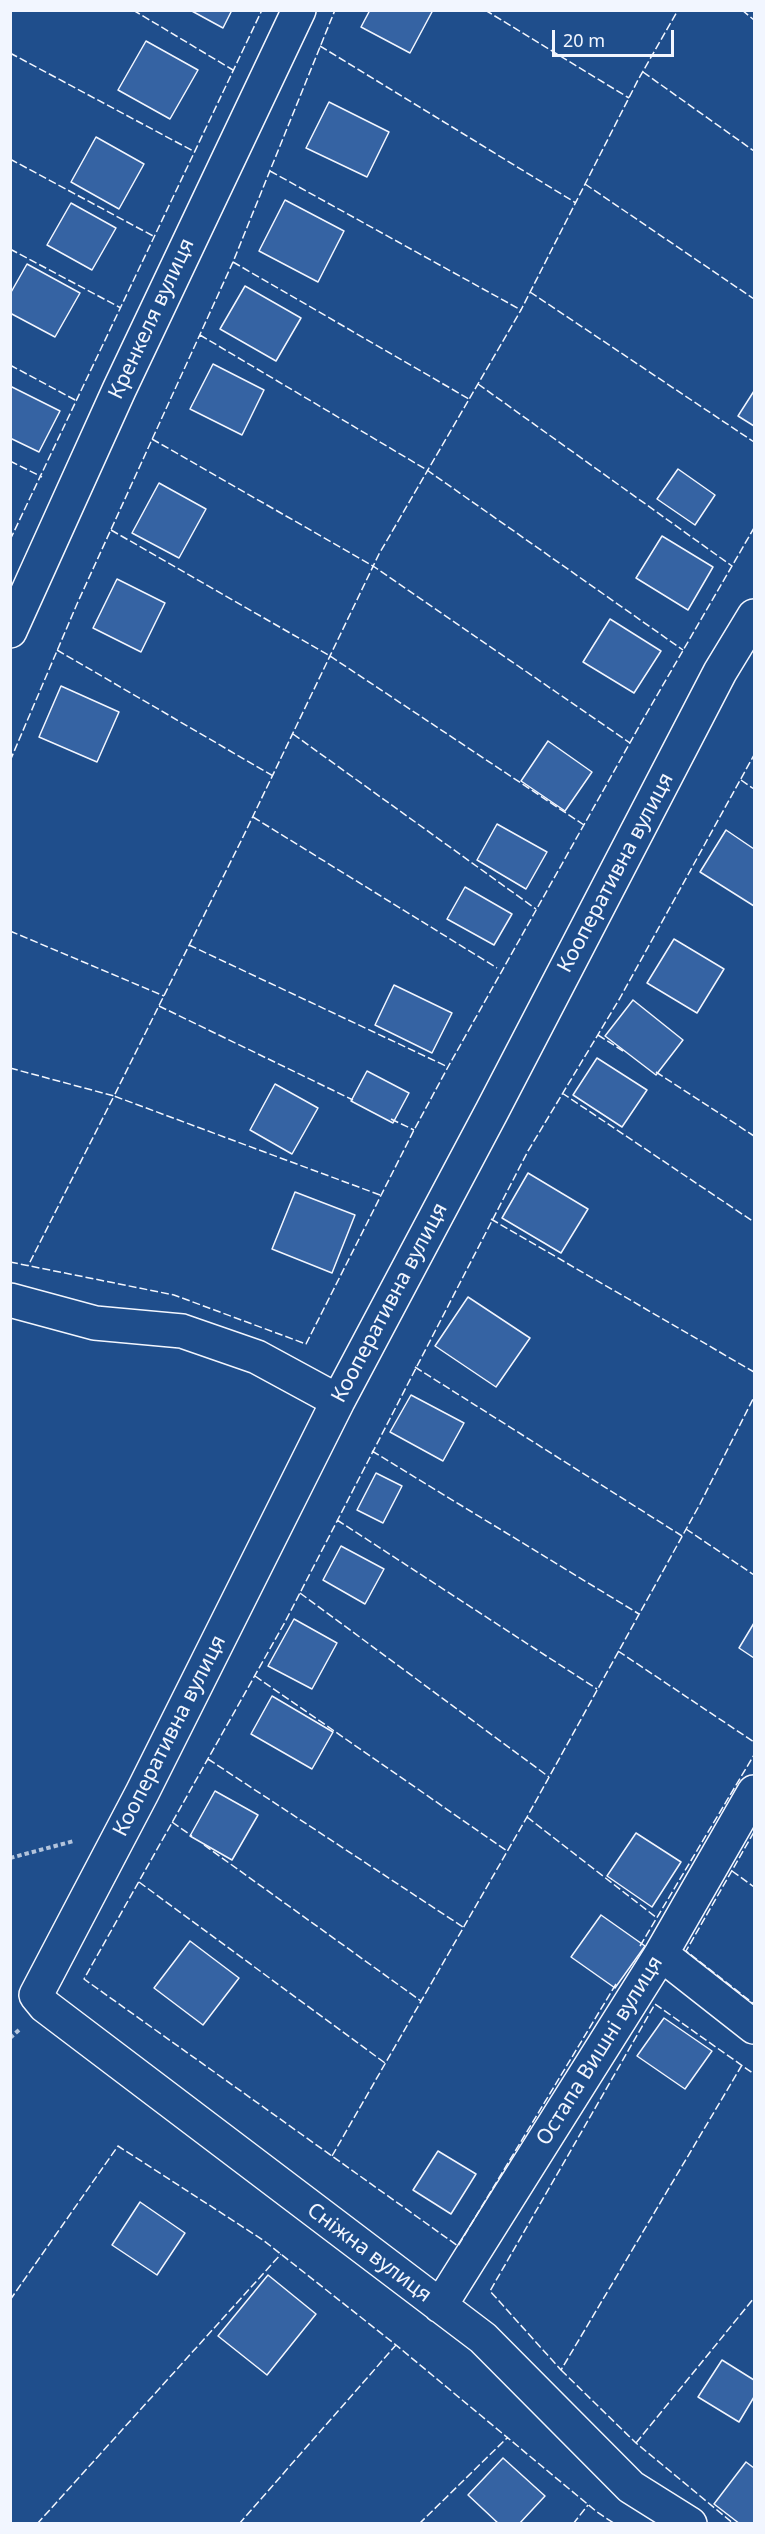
<!DOCTYPE html>
<meta charset="utf-8">
<style>
body{margin:0}
#map{position:relative;width:765px;height:2534px;overflow:hidden;background:#1f4e8c;font-family:"Noto Sans",sans-serif}
canvas{display:block}
.frame{position:absolute;inset:0;border:12px solid #f2f6ff;pointer-events:none}
.scale{position:absolute;left:552px;top:30px;width:122px;height:27px;box-sizing:border-box;border:3px solid #f2f6ff;border-top:0;padding-left:8px;font-size:18px;line-height:21px;white-space:nowrap;color:#f2f6ff;-webkit-text-stroke:4px #1f4e8c;paint-order:stroke}
</style>
<div id="map">
<canvas width="765" height="2534"></canvas>
<div class="frame"></div>
<div class="scale">20 m</div>
</div>
<script>
const ctx = document.querySelector('canvas').getContext('2d');
ctx.lineJoin = 'round';
function fill(path, color) { ctx.fillStyle = color; ctx.fill(path, 'evenodd'); }
const shape = rows => new Path2D(rows.map(r => 'M' + r).join(''));
function trace(path, color, width, dash) { ctx.strokeStyle = color; ctx.lineWidth = width; ctx.lineCap = dash ? 'butt' : 'round'; ctx.setLineDash(dash || []); ctx.stroke(path); }
function label(font, color, halo, rows, align = 'center') {
  ctx.font = font + ' "Noto Sans",sans-serif'; ctx.lineWidth = 4.5; ctx.setLineDash([]); ctx.textBaseline = 'middle'; ctx.strokeStyle = halo; ctx.fillStyle = color; for (const [text, x, y, turn = 0] of rows) {
    ctx.save(); ctx.translate(x, y); ctx.rotate((+turn || 0) * Math.PI / 180); ctx.textAlign = isNaN(turn) ? turn : align; if (halo) ctx.strokeText(text, 0, 0); ctx.fillText(text, 0, 0); ctx.restore();
  }
}
const building = shape([
 [190,10,232,10,223,28,190,10],
 [370,10,433,10,410,53,361,27,370,10],
 [146,41,198,70,170,119,118,90,146,41],
 [329,102,389,132,367,177,306,148,329,102],
 [96,137,144,164,119,209,71,182,96,137],
 [285,200,344,231,318,282,259,251,285,200],
 [71,203,116,228,92,270,47,245,71,203],
 [27,264,80,293,55,337,10,313,10,294,27,264],
 [245,286,301,318,276,361,220,329,245,286],
 [213,364,264,390,242,435,190,409,213,364],
 [10,386,60,411,39,452,10,438,10,386],
 [754,391,754,426,738,416,754,391],
 [678,469,715,495,695,525,657,499,678,469],
 [159,483,206,509,179,558,132,533,159,483],
 [662,536,713,567,688,610,636,578,662,536],
 [117,579,165,603,141,652,93,628,117,579],
 [610,619,661,651,634,693,583,662,610,619],
 [61,686,119,712,97,762,39,737,61,686],
 [548,741,592,772,565,811,521,781,548,741],
 [497,824,547,852,526,889,477,860,497,824],
 [726,830,754,849,754,906,700,872,726,830],
 [465,887,512,914,494,945,447,919,465,887],
 [674,939,724,969,697,1013,647,983,674,939],
 [394,985,452,1013,432,1053,375,1025,394,985],
 [633,1000,683,1040,656,1075,605,1036,633,1000],
 [597,1058,647,1090,622,1127,573,1095,597,1058],
 [367,1071,409,1093,393,1123,351,1101,367,1071],
 [275,1084,318,1108,292,1154,250,1130,275,1084],
 [528,1173,588,1209,561,1253,502,1218,528,1173],
 [295,1192,355,1215,332,1273,272,1249,295,1192],
 [468,1297,530,1338,496,1387,435,1346,468,1297],
 [411,1395,464,1423,443,1461,390,1432,411,1395],
 [376,1473,402,1486,383,1523,357,1510,376,1473],
 [341,1546,384,1569,365,1604,323,1580,341,1546],
 [294,1619,337,1643,312,1689,268,1666,294,1619],
 [754,1623,754,1658,739,1648,754,1623],
 [272,1696,333,1732,312,1769,251,1734,272,1696],
 [215,1791,258,1815,232,1860,190,1836,215,1791],
 [636,1833,681,1862,652,1907,607,1876,636,1833],
 [601,1915,645,1946,615,1988,571,1957,601,1915],
 [190,1941,239,1978,203,2025,154,1988,190,1941],
 [664,2018,712,2051,685,2089,637,2056,664,2018],
 [438,2151,476,2174,451,2214,413,2190,438,2151],
 [140,2202,185,2233,157,2275,112,2245,140,2202],
 [268,2275,316,2314,267,2375,218,2336,268,2275],
 [722,2360,754,2380,754,2397,739,2422,698,2397,722,2360],
 [503,2458,545,2496,519,2524,499,2524,468,2495,503,2458],
 [746,2462,754,2468,754,2524,740,2524,714,2504,746,2462]
]);
fill(building, '#3563a3');
trace(building, '#f2f6ff', 1.5);
const street = shape([
 [10,631,119,390,299,10],
 [10,1300,95,1323,182,1331,257,1357,338,1401],
 [661,1954,754,2027],
 [440,2306,661,1954,754,1792],
 [690,2524,631,2487,483,2338,45,2006,36,1995,142,1793,338,1401,492,1111,720,672,754,616]
]);
trace(street, '#f2f6ff', 36);
trace(shape([
 [10,1858,74,1841],
 [10,2038,19,2030]
]), '#b3c4dc', 4, [4.5, 3]);
trace(street, '#1f4e8c', 33);
trace(shape([
 [133,10,233,70],
 [485,10,629,98],
 [742,10,754,20],
 [320,46,576,203],
 [10,53,195,152],
 [643,72,754,151],
 [10,159,155,237],
 [270,171,521,310],
 [585,184,754,299],
 [10,249,121,308],
 [233,262,469,399],
 [530,292,754,442],
 [200,335,427,470,683,650],
 [10,365,77,401],
 [478,384,732,566],
 [152,439,373,566,630,743],
 [10,461,42,477],
 [111,530,330,656,584,825],
 [10,540,262,10],
 [57,650,273,776],
 [293,734,536,909],
 [10,761,77,604,233,262,335,10],
 [741,780,754,789],
 [253,817,497,968],
 [10,931,164,996],
 [189,945,448,1067],
 [159,1006,353,1100],
 [598,1035,623,1051],
 [10,1068,114,1096,28,1266],
 [656,1072,754,1136],
 [562,1093,754,1222],
 [391,1119,414,1130],
 [380,1195,114,1096,242,839,379,554,521,310,638,80,678,10],
 [491,1219,754,1372],
 [10,1262,174,1295,306,1344,414,1130,448,1067,645,716,754,528],
 [415,1367,682,1536],
 [372,1451,639,1614],
 [337,1520,597,1689],
 [686,1529,754,1575],
 [300,1593,549,1777],
 [618,1651,754,1742],
 [255,1676,507,1851],
 [208,1759,463,1927],
 [527,1817,657,1918],
 [172,1822,192,1836],
 [754,1832,686,1951,754,2004],
 [204,1845,421,2001],
 [732,1871,754,1887],
 [139,1882,385,2063],
 [640,1946,754,1755],
 [616,1984,458,2246,84,1979,285,1622,528,1151,620,998,754,755],
 [742,2065,561,2370,490,2291,655,2004,754,2074],
 [332,2156,527,1817,700,1504,754,1397],
 [10,2300,118,2146,263,2240,396,2345,597,2512,615,2524],
 [561,2370,636,2443,734,2524],
 [636,2443,754,2298],
 [37,2524,281,2254],
 [239,2524,396,2345],
 [419,2524,508,2437],
 [573,2524,588,2505]
]), '#f2f6ff', 1.5, [8, 3]);
label('21px', '#f2f6ff', '#1f4e8c', [
 ["Кренкеля вулиця",152,319,-65],
 ["Кооперативна вулиця",616,873,-62],
 ["Кооперативна вулиця",390,1303,-62],
 ["Кооперативна вулиця",170,1736,-63],
 ["Остапа Вишні вулиця",600,2051,-58],
 ["Сніжна вулиця",369,2253,37]
]);
</script>
